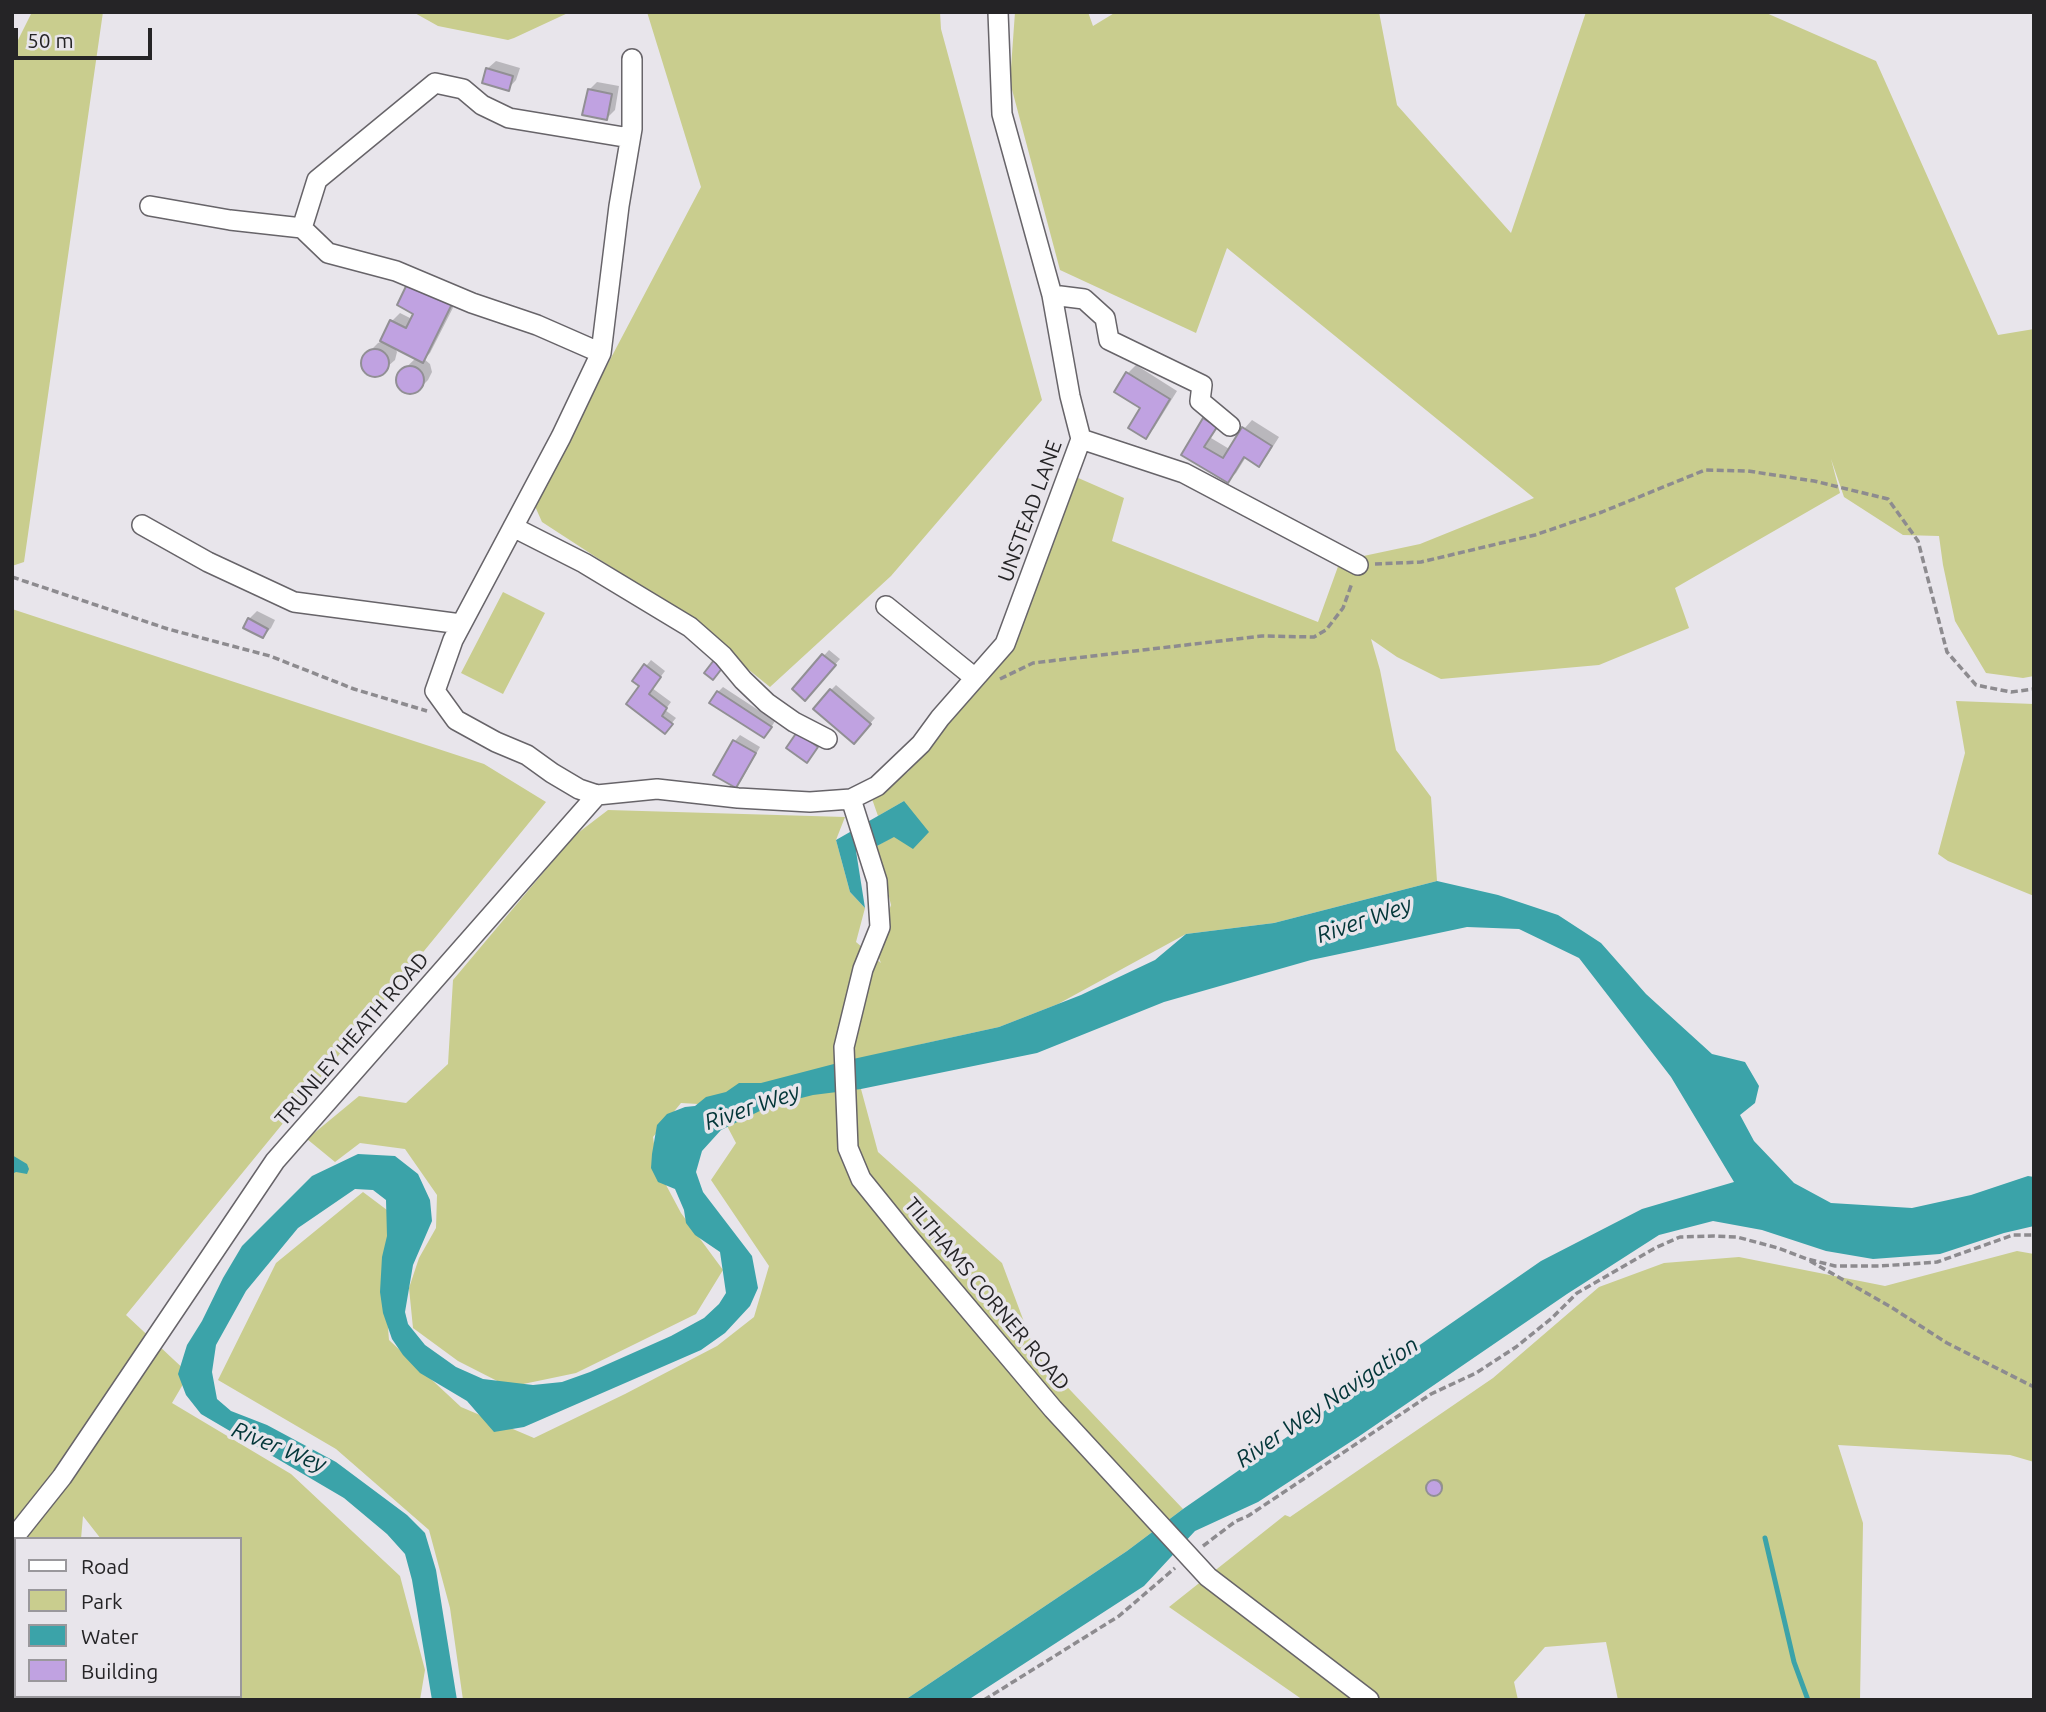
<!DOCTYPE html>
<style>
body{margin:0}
#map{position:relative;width:2046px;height:1712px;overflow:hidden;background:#e8e5eb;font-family:Ubuntu,sans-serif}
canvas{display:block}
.frame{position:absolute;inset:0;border:14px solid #252426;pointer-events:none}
.legend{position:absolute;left:14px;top:1537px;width:228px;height:161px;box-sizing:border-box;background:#e8e5eb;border:2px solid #9a989c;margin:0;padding:9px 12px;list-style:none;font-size:21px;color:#252426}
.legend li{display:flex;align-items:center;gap:14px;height:35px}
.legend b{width:35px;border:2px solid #9a989c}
.scale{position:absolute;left:14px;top:28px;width:138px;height:32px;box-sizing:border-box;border:4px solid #252426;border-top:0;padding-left:9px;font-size:21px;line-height:24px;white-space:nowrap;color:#252426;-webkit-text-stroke:5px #e8e5eb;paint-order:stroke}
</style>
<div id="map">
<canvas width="2046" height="1712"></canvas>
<div class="frame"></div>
<ul class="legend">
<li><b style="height:9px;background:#fff"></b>Road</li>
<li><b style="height:19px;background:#c9cd8e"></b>Park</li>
<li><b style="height:19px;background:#3ba3a9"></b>Water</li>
<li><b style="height:19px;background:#c0a2e1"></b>Building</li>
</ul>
<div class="scale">50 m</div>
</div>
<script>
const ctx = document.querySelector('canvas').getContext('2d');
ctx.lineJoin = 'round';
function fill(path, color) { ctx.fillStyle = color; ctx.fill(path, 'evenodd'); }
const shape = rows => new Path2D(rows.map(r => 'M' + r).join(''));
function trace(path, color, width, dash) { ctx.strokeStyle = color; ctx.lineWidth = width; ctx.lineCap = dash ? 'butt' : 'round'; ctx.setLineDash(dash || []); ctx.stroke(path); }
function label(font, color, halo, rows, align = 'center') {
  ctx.font = font + ' Ubuntu,sans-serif'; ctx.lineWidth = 7; ctx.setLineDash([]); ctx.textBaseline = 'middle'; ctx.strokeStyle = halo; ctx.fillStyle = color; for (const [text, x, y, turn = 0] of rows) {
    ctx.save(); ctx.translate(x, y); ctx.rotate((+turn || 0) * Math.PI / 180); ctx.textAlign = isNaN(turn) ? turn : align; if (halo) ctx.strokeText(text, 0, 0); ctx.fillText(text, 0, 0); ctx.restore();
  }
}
fill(shape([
 [32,12,103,12,24,562,12,566,12,52],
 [413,12,570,12,514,38,508,40,438,26],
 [647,12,940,12,941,29,1042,400,891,576,770,687,665,602,542,522,534,504,701,187],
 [1015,12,1088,12,1093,26,1116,12,1379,12,1397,105,1511,233,1586,12,1764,12,1876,61,1998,335,2034,329,2034,676,2023,678,1986,673,1955,621,1943,565,1939,536,1903,535,1844,497,1831,459,1840,493,1675,588,1689,628,1599,665,1441,679,1397,657,1371,639,1380,670,1396,750,1431,797,1437,881,1274,923,1186,934,1058,1004,999,1027,922,1044,826,1073,861,1089,878,1152,1002,1263,1036,1354,1183,1509,1127,1551,905,1700,463,1700,450,1608,429,1530,336,1449,218,1380,276,1263,363,1192,395,1216,383,1266,389,1340,461,1407,534,1438,625,1394,717,1346,754,1317,769,1266,711,1180,736,1143,716,1105,681,1103,653,1137,658,1170,681,1213,723,1270,696,1314,576,1373,509,1387,458,1361,413,1328,409,1288,419,1258,436,1228,437,1195,405,1149,360,1143,335,1162,307,1139,359,1096,406,1103,448,1064,453,980,574,836,608,810,845,817,836,840,850,892,865,908,856,942,881,963,875,949,891,905,877,846,894,836,904,801,878,816,871,796,908,772,1016,638,1076,477,1124,498,1112,541,1318,622,1340,561,1420,544,1534,498,1227,248,1196,333,1060,270,1010,82],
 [503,592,545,613,503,694,461,673],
 [12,609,484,764,546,802,126,1315,189,1374,172,1403,291,1474,400,1576,425,1670,420,1700,76,1700,79,1696,240,1696,240,1539,101,1539,83,1516,81,1539,16,1539,16,1696,48,1696,44,1700,12,1700],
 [1956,701,2034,704,2034,896,1948,861,1938,854,1965,753],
 [2017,1251,2034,1254,2034,1462,2010,1455,1838,1445,1863,1523,1860,1700,1618,1700,1606,1642,1545,1647,1514,1682,1518,1700,1303,1700,1169,1607,1285,1515,1290,1517,1493,1378,1599,1287,1664,1263,1739,1257,1885,1286]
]), '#c9cd8e');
fill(shape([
 [904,801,929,832,913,849,894,837,877,846,856,851,865,908,850,892,836,840],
 [1437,881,1498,895,1558,915,1601,943,1646,994,1712,1054,1745,1062,1759,1086,1755,1103,1740,1115,1754,1141,1794,1183,1831,1203,1912,1208,1971,1195,2028,1176,2034,1177,2034,1226,2004,1233,1940,1254,1873,1259,1826,1251,1762,1230,1713,1221,1659,1235,1567,1294,1358,1437,1258,1502,1195,1531,1144,1586,968,1700,905,1700,1127,1551,1183,1509,1541,1261,1642,1209,1734,1182,1671,1077,1579,958,1519,929,1467,927,1311,960,1164,1002,1037,1053,861,1089,813,1095,770,1106,721,1130,702,1151,696,1172,703,1192,752,1256,758,1288,750,1306,725,1333,701,1350,524,1427,494,1432,467,1401,420,1373,403,1355,392,1339,383,1313,380,1292,382,1257,387,1236,386,1200,373,1190,355,1189,298,1228,246,1291,216,1345,212,1372,217,1399,231,1411,267,1425,336,1462,407,1515,425,1533,436,1570,457,1700,432,1700,412,1580,405,1554,387,1534,344,1498,201,1414,186,1395,178,1374,187,1345,202,1321,223,1278,242,1246,312,1176,358,1154,395,1156,418,1174,430,1200,432,1221,413,1265,405,1312,408,1324,425,1345,456,1367,483,1379,533,1385,562,1382,590,1372,671,1336,704,1318,719,1304,726,1293,720,1252,695,1235,686,1223,684,1210,675,1189,658,1182,651,1168,652,1154,657,1125,667,1114,685,1107,695,1106,706,1097,726,1092,739,1083,761,1083,853,1059,999,1027,1081,995,1155,960,1186,934,1274,923],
 [12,1155,27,1164,29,1169,27,1174,16,1172,12,1174]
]), '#3ba3a9');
fill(shape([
 [496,61,520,68,516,80,508,89,487,69],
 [597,82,619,86,615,110,607,118,589,90],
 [460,294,430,353,424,359,430,364,432,372,428,380,419,389,412,392,401,389,398,382,399,374,416,358,394,346,397,352,395,360,379,374,368,373,363,362,366,355,378,343,381,342,392,321,400,313,412,319],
 [1136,365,1177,391,1154,428,1146,437,1143,407,1128,373],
 [1213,411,1224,418,1211,438,1231,450,1244,429,1252,420,1279,437,1267,456,1259,465,1246,457,1236,473,1227,481,1183,454,1205,420],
 [257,611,275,620,271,628,263,636,249,619],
 [829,650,840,659,810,693,794,689],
 [651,660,665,671,652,688,671,702,665,710,676,718,665,731,641,686,634,681],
 [836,685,875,718,859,736,831,690],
 [723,687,775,721,769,731,718,692],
 [740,735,760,747,741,781,736,786,715,775,735,741],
 '1429 1486a7 7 0 1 1 14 0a7 7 0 1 1-14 0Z'
]), '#0003');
trace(shape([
 [1765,1538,1794,1662,1808,1700]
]), '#3ba3a9', 5);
const building = shape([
 [486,68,513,76,509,91,482,83,486,68],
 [588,89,612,94,607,120,582,115,588,89],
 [409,280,453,302,423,363,380,341,390,320,406,328,413,314,397,305,409,280],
 '361 363a14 14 0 1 1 28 0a14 14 0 1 1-28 0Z',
 '396 380a14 14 0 1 1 28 0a14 14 0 1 1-28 0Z',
 [1126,372,1170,399,1146,439,1128,428,1140,408,1114,392,1126,372],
 [1203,418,1217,427,1204,447,1223,458,1242,427,1272,446,1259,467,1244,457,1228,483,1181,455,1203,418],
 [248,618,268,629,263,638,243,628,248,618],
 [822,654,836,665,805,701,792,689,822,654],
 [714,660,723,667,713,680,704,673,714,660],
 [644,664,661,677,649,694,667,708,662,716,673,724,665,734,626,704,639,686,632,681,644,664],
 [830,689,871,724,854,744,813,709,830,689],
 [717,691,772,727,764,738,709,703,717,691],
 [797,732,818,747,807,763,786,748,797,732],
 [733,740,756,753,736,788,713,775,733,740],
 '1426 1488a8 8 0 1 1 16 0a8 8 0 1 1-16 0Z'
]);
fill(building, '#c0a2e1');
trace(building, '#918f94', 2);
const minor = shape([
 [150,206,230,220,302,228],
 [1052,295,1084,299,1105,318,1109,340,1202,385,1200,401,1230,426],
 [601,353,619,206,632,129,632,59],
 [1081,439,1184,473,1358,565],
 [142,525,208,562,294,602,461,624],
 [513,527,584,563,690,627,723,656,743,680,767,703,794,722,827,739],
 [886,606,975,678],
 [597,795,579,789,552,773,527,755,496,742,456,720,435,691,453,640,561,437,601,353,537,325,472,303,396,271,328,253,302,228,317,180,435,83,463,89,482,105,509,118,630,138],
 [851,799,877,881,880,927,863,969,844,1047,848,1148,861,1179,907,1236,1053,1409,1208,1577,1369,1700],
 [12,1535,19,1531,62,1477,275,1161,597,795,657,789,738,798,810,802,851,799,877,786,921,744,940,718,1005,644,1081,439,1070,396,1052,295,1002,114,998,12]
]);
trace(minor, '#676469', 22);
trace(shape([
 [1375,564,1421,562,1535,535,1602,512,1705,470,1748,471,1814,481,1888,499,1918,541,1947,652,1976,685,2011,692,2034,689],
 [12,577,168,629,270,656,354,689,427,711],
 [1000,679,1033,663,1262,636,1314,637,1326,630,1343,608,1352,583],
 [1810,1261,1891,1307,1947,1343,2034,1387],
 [1203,1546,1236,1521,1248,1516,1431,1394,1476,1373,1516,1347,1552,1318,1577,1293,1655,1248,1680,1237,1713,1236,1737,1237,1778,1248,1807,1259,1835,1266,1880,1266,1937,1262,2013,1235,2034,1235],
 [984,1700,1119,1616,1175,1568]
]), '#8d8b8f', 3.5, [7, 3.5]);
trace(minor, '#fff', 19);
label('21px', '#252426', '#e8e5eb', [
 ["UNSTEAD LANE",1030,511,-70],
 ["TRUNLEY HEATH ROAD",352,1039,-49],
 ["TILTHAMS CORNER ROAD",987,1294,50]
]);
label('italic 23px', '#023538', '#e8e5eb', [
 ["River Wey",1364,920,-19],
 ["River Wey",752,1107,-19],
 ["River Wey Navigation",1327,1402,-34],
 ["River Wey",279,1447,22]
]);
</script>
